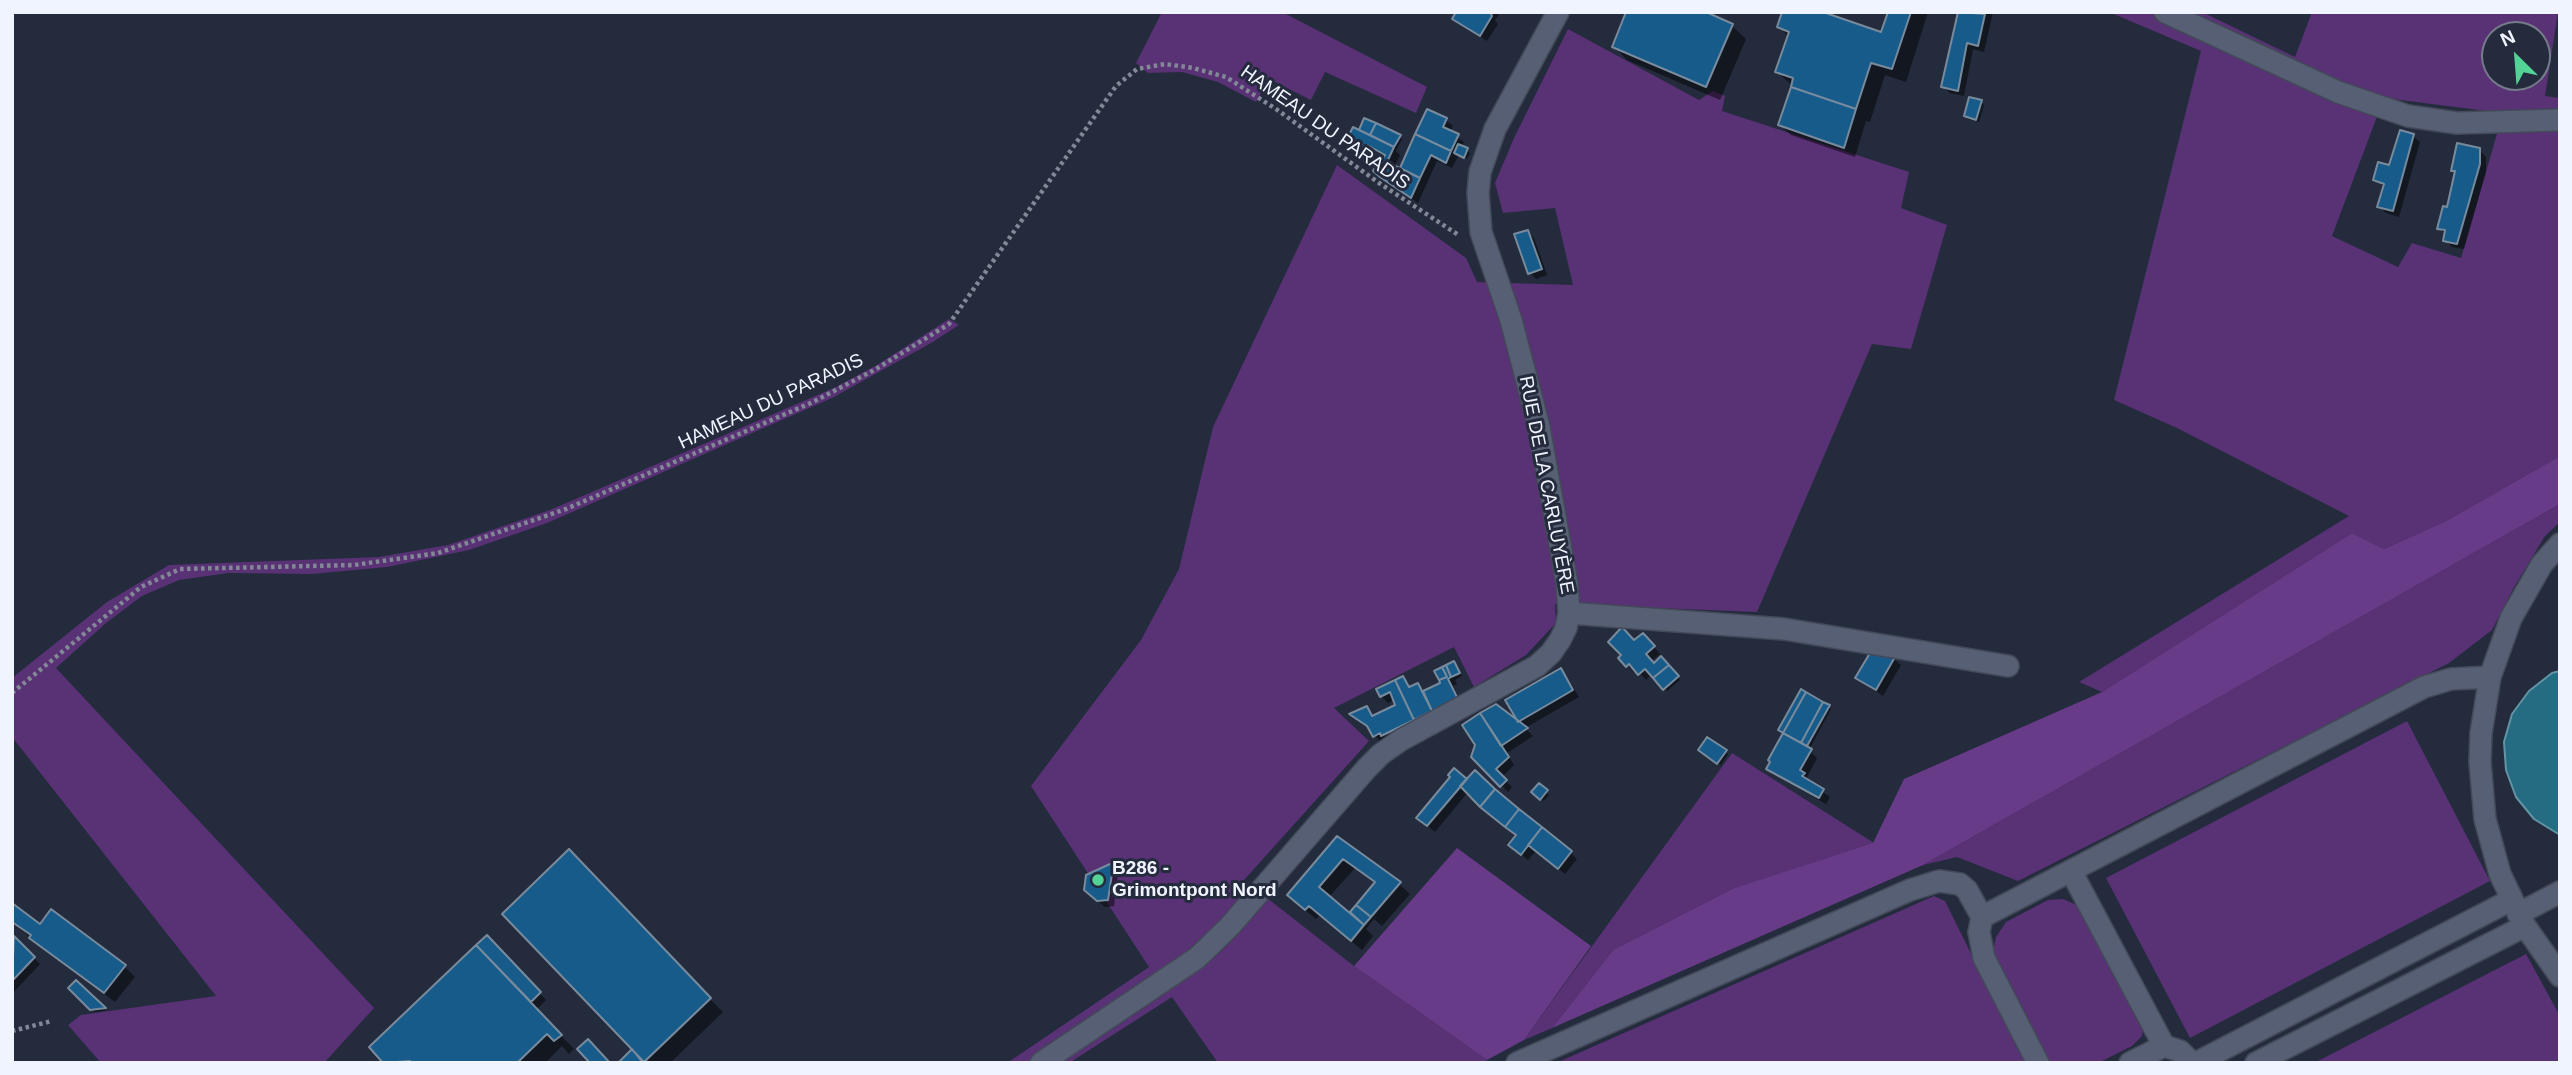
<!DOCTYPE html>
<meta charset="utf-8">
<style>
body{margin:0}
#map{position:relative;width:2572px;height:1075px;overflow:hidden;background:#242b3d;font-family:Arial,sans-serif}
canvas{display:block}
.frame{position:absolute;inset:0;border:14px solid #f0f4fe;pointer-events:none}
.north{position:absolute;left:2481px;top:21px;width:70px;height:70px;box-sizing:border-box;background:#242b3d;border:2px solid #767b8a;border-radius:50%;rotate:335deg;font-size:19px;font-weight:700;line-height:28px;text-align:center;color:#f0f4fe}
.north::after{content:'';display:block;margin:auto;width:24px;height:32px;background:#54d396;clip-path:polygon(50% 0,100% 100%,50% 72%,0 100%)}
</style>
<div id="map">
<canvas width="2572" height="1075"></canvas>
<div class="frame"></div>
<div class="north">N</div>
</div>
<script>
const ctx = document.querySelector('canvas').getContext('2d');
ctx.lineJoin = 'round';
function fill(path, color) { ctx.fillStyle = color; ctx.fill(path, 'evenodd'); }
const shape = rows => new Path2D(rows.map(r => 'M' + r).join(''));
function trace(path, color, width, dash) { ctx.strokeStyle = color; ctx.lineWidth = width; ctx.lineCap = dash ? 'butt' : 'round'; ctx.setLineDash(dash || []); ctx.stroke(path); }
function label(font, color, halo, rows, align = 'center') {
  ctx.font = font + ' Arial,sans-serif'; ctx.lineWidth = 6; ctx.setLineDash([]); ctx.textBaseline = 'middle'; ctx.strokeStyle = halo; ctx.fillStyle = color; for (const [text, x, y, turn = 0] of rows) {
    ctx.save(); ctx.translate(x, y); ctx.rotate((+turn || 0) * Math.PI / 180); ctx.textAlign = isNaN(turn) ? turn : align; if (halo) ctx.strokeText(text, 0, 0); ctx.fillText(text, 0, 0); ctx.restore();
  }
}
fill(shape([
 [1162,12,1282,12,1427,87,1416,113,1325,72,1311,100,1269,79,1256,102,1218,82,1182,72,1148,73,1136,63],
 [2109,12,2202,12,2295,57,2312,12,2558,12,2545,96,2560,98,2560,456,2446,521,2384,549,2352,533,2102,692,2079,682,2349,516,2177,428,2114,400,2201,51],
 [2495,35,2537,35,2537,77,2495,77],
 [2384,98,2503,113,2461,258,2412,243,2398,267,2332,236],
 [1568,29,1699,100,1713,91,1725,96,1722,111,1909,172,1901,208,1947,225,1911,349,1872,344,1757,612,1555,604,1556,623,1526,655,1474,687,1454,647,1334,708,1369,741,1244,880,1354,966,1487,1060,1482,1063,1218,1063,1172,997,1069,1063,1007,1063,1149,967,1031,786,1141,640,1179,569,1213,427,1337,165,1466,258,1477,282,1573,285,1555,208,1503,213,1495,183,1514,138],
 [949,319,959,325,931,343,832,398,547,523,469,550,387,567,312,574,228,573,179,580,142,596,106,623,56,668,374,1008,324,1063,101,1063,68,1025,81,1015,216,996,12,737,12,678,107,602,169,565,379,557,448,545,550,510,834,388,877,365],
 [2560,504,2560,522,2545,536,2514,587,2492,630,2449,663,2018,881,1957,857,1923,865],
 [2407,721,2490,881,2190,1038,2106,878],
 [1732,753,1874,843,1734,888,1613,950,1552,1028,1524,1040],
 [1934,896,1945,901,2025,1063,1556,1063],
 [2063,899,2079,906,2143,1027,2142,1036,2132,1046,2098,1063,2047,1063,1992,956,1996,937,2006,922,2048,900],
 [2526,954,2560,1016,2560,1063,2314,1063]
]), '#593175');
fill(shape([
 [2560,456,2560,504,1923,865,1552,1028,1613,950,1734,888,1873,843,1904,779,2102,692,2352,533,2384,549,2446,521],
 [1457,848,1591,946,1524,1040,1487,1060,1354,966]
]), '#683b88');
const water = shape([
 [2560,671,2560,835,2534,819,2516,797,2506,770,2504,742,2512,714,2529,691,2552,673,2560,671]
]);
fill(water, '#256b81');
trace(water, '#6294a6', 2);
fill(shape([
 [1458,12,1500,12,1495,21,1498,24,1487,41,1454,19],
 [1702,12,1732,26,1746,39,1720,100,1627,60,1614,46],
 [1784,12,1832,12,1830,17,1883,35,1890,12,1928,12,1906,82,1885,75,1870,122,1866,121,1855,157,1791,135,1780,125,1793,86,1777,72,1789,37,1779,27],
 [1960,12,1993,12,1984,52,1973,49,1964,96,1950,93,1943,86],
 [1981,102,1984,105,1979,122,1968,119,1965,116],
 [1428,112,1446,120,1453,126,1450,132,1464,142,1462,147,1470,153,1467,159,1459,155,1452,168,1437,161,1418,203,1389,183,1375,170,1386,157,1375,151,1368,154,1355,148,1348,141,1360,132,1365,120,1399,136,1402,139,1396,151,1400,155,1394,167,1401,171],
 [2413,136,2420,142,2399,217,2386,213,2379,206,2384,187,2375,180,2390,167],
 [2479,150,2486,157,2486,172,2464,249,2452,247,2445,240,2446,235,2439,228,2448,210,2456,174,2453,170],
 [1527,232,1534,238,1547,275,1536,279,1530,273],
 [1649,641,1660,654,1651,661,1654,665,1668,665,1680,680,1667,691,1652,674,1646,680,1637,670,1634,673,1621,658,1634,642],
 [1871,654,1894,659,1901,665,1883,696,1857,678],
 [1456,666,1462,676,1455,680,1457,684,1453,686,1463,706,1381,743,1371,729,1352,715,1367,708,1374,717,1397,705,1395,699,1388,703,1381,696,1403,678,1411,688,1418,685,1425,692,1443,684],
 [1560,670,1567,677,1579,697,1525,728,1533,736,1507,753,1514,765,1502,777,1512,787,1508,792,1473,757,1523,728,1508,701],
 [1828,707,1831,709,1809,750,1817,758,1807,777,1809,782,1830,797,1826,804,1775,775,1768,768],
 [1703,752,1725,752,1728,754,1721,765],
 [1452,777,1571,853,1577,859,1565,874,1536,851,1528,860,1517,851,1518,836,1468,792,1435,832,1425,824],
 [1539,786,1549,795,1544,801,1534,792],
 [1338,838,1399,884,1410,894,1382,926,1374,919,1366,929,1373,936,1362,950,1320,915,1316,919,1299,905],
 [1355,868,1376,884,1350,915,1329,897],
 [1112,867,1118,873,1114,906,1105,907,1093,897],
 [12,905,40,926,124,966,135,977,115,1002,12,923],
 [487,938,546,1000,536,1010,574,1049,569,1054,562,1046,545,1063,386,1063,371,1047],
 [14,939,40,964,12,994,12,941],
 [76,982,106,1010,95,1012,70,988],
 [711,1000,723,1012,670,1063,645,1063]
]), '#0007');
const building = shape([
 [1456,12,1490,12,1492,16,1480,36,1452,19,1456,12],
 [1626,12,1706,12,1733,24,1706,87,1612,47,1626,12],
 [1782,12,1823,12,1881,32,1888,12,1911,12,1892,69,1871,63,1856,109,1791,87,1793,78,1775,72,1789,32,1777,27,1782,12],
 [1958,12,1985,14,1978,46,1967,43,1958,91,1941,87,1958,12],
 [1791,87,1856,109,1844,148,1778,125,1791,87],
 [1969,97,1982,100,1976,120,1964,116,1969,97],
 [1427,109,1447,118,1443,127,1459,134,1451,151,1415,134,1427,109],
 [1364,118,1376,123,1370,135,1359,130,1364,118],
 [1376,123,1401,135,1394,147,1370,135,1376,123],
 [1353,127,1394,147,1387,162,1420,178,1411,198,1380,177,1386,164,1381,162,1385,155,1367,145,1360,148,1346,141,1353,127],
 [2400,130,2414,134,2393,211,2377,207,2384,184,2373,180,2378,162,2389,165,2400,130],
 [1415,134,1451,151,1446,163,1431,155,1420,178,1400,168,1415,134],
 [2457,143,2480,148,2480,164,2457,244,2443,241,2445,230,2437,229,2443,206,2447,207,2455,171,2451,171,2457,143],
 [1458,144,1468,148,1464,158,1454,153,1458,144],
 [1379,160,1386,164,1380,177,1373,171,1379,160],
 [1528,230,1542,269,1528,274,1514,234,1528,230],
 [1622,627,1634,640,1643,633,1655,646,1646,654,1654,663,1661,656,1669,665,1653,678,1645,669,1638,675,1629,664,1626,667,1618,658,1621,655,1608,642,1622,627],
 [1870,653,1895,657,1876,690,1855,678,1870,653],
 [1454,661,1460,673,1451,677,1446,665,1454,661],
 [1446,665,1451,677,1448,679,1458,699,1432,711,1423,691,1440,683,1439,680,1447,677,1442,667,1446,665],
 [1669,665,1679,676,1663,690,1653,678,1669,665],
 [1442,667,1447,677,1439,680,1434,671,1442,667],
 [1561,668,1573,690,1518,722,1505,700,1561,668],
 [1403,676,1409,687,1418,683,1432,711,1414,720,1395,680,1403,676],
 [1395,680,1414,720,1381,736,1380,733,1373,737,1367,726,1349,714,1367,706,1372,716,1395,705,1390,692,1380,697,1376,689,1395,680],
 [1801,689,1806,692,1783,733,1778,730,1801,689],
 [1806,692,1823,702,1801,743,1783,733,1806,692],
 [1823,702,1830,705,1807,746,1801,743,1823,702],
 [1496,704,1528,728,1501,746,1480,713,1496,704],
 [1480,713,1509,757,1496,769,1507,780,1500,787,1471,757,1475,745,1462,725,1480,713],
 [1783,733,1812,749,1800,770,1805,773,1802,776,1824,789,1819,798,1766,769,1770,762,1768,760,1783,733],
 [1707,737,1727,750,1717,764,1698,750,1707,737],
 [1454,768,1467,779,1427,826,1416,818,1450,777,1448,775,1454,768],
 [1475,770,1495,789,1480,807,1460,786,1475,770],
 [1539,783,1548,790,1540,800,1531,792,1539,783],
 [1495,789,1519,809,1505,827,1480,807,1495,789],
 [1519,809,1542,827,1521,855,1508,845,1516,835,1505,827,1519,809],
 [1542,827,1572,851,1558,869,1528,845,1542,827],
 [1337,836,1401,882,1371,917,1356,905,1375,882,1343,859,1319,887,1364,925,1351,941,1309,906,1305,910,1287,895,1337,836],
 [569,849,711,998,644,1062,502,914,569,849],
 [1110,864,1113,867,1108,900,1097,901,1084,890,1086,875,1110,864],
 [12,903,40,924,51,909,126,965,104,993,29,938,31,935,12,922,12,903],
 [1356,905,1371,917,1364,925,1350,912,1356,905],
 [487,935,541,992,531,1002,476,945,487,935],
 [14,936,35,957,14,979,12,977,14,936],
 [476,945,562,1035,554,1041,547,1034,517,1063,412,1063,410,1061,383,1063,369,1047,476,945],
 [76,980,106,1008,90,1010,68,988,76,980],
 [588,1039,610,1063,590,1063,577,1049,588,1039],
 [632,1049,643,1063,618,1063,632,1049]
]);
fill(building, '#175b8b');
trace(building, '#788b9d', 2);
const minor = shape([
 [2165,12,2338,92,2408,116,2457,123,2560,120],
 [2560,544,2542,564,2511,618,2490,677,2481,733,2480,762,2485,819,2500,874,2525,926,2560,976],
 [1569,613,1784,629,2008,666],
 [2071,871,2164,1046,2180,1051,2192,1063],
 [2518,914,2560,892],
 [1982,917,2424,687,2451,679,2490,677],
 [1041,1063,1197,958,1230,926,1367,768,1381,754,1401,740,1537,666,1551,653,1560,640,1566,628,1569,613,1567,584,1539,427,1511,320,1481,232,1478,193,1480,172,1495,129,1558,12],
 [1517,1063,1910,890,1939,881,1960,884,1967,890,1982,917,1979,932,1984,958,2038,1063],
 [2130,1063,2164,1046],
 [2196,1063,2511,900],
 [2256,1063,2525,926]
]);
trace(minor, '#434958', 24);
trace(shape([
 [12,693,141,587,180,569,354,565,438,553,566,509,813,402,876,369,949,324,1116,86,1137,69,1165,64,1193,68,1226,77,1276,109,1379,183,1460,236],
 [12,1031,52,1021]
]), '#828896', 4.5, [3.5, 3.5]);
trace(minor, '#565f73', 21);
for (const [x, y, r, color] of [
 [1098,880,7,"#54d396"]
]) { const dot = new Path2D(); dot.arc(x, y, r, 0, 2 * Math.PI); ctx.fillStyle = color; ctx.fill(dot); trace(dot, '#242b3d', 2.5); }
label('19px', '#f0f4fe', '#242b3d', [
 ["HAMEAU DU PARADIS",1325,128,35],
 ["HAMEAU DU PARADIS",771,402,-25],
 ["RUE DE LA CARLUYÈRE",1546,485,79]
]);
label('bold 19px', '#f0f4fe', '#242b3d', [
 ["B286 -",1112,869],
 ["Grimontpont Nord",1112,891]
], 'left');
</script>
